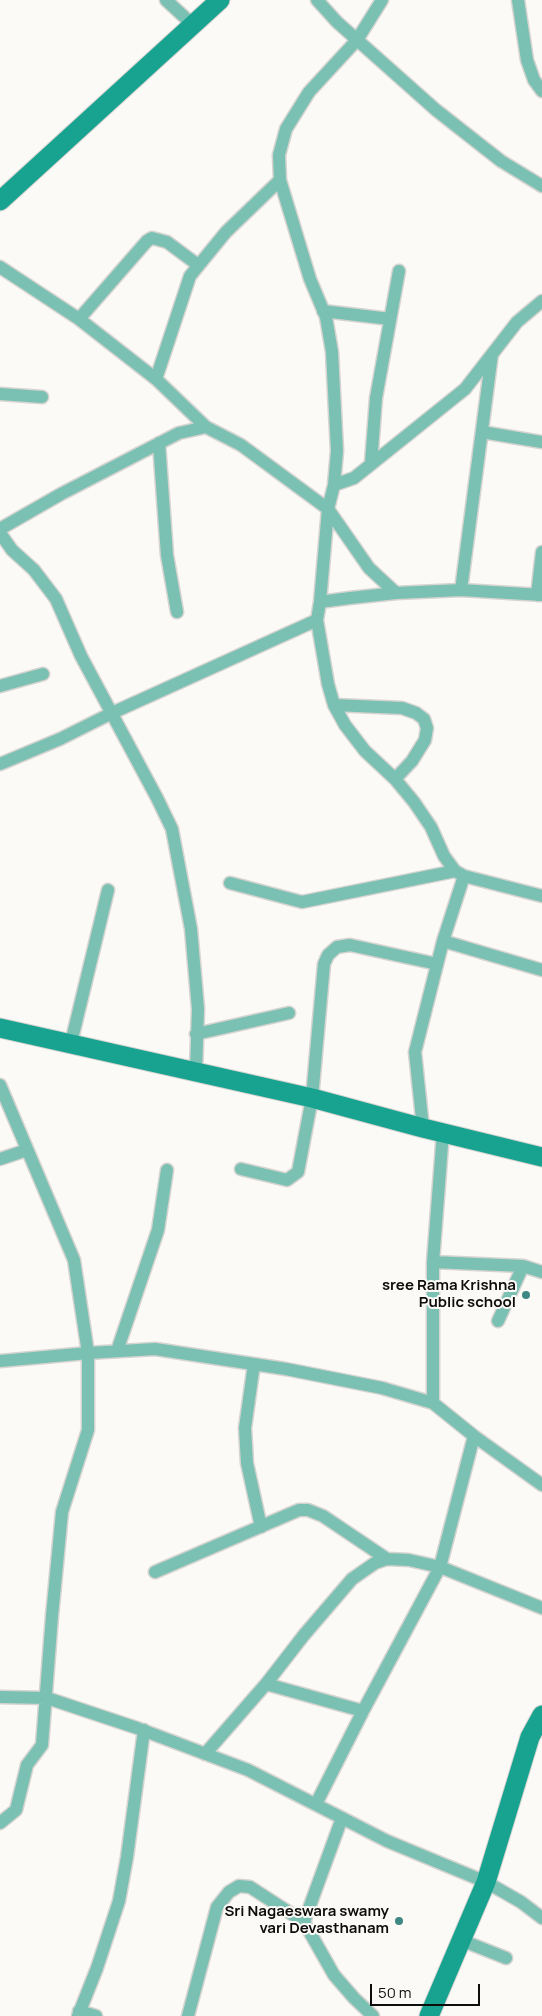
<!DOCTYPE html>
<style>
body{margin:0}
#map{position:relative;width:542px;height:2016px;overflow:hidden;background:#fcfaf7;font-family:Manrope,sans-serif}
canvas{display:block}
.scale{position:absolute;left:370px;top:1984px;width:110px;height:22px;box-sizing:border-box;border:2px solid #0e0d0c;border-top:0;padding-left:6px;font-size:15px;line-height:18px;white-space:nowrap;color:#0e0d0c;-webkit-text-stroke:4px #fcfaf7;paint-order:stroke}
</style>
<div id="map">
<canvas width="542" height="2016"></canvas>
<div class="scale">50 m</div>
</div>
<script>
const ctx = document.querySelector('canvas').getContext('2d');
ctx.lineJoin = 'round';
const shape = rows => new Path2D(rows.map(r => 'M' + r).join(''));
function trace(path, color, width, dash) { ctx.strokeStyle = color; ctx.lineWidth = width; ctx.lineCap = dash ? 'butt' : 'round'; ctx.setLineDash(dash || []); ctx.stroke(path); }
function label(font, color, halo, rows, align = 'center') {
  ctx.font = font + ' Manrope,sans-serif'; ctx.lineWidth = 4; ctx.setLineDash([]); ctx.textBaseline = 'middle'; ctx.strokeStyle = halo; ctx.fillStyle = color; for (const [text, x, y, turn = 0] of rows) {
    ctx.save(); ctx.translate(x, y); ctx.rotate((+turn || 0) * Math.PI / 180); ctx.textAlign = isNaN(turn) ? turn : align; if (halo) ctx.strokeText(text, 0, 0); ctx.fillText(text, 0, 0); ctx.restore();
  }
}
const street = shape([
 [166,0,193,25],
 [317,0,337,22,436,110,501,161,542,186],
 [518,0,527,60,534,80,542,91],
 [0,267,79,319,156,379,206,427],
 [323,311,390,319],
 [79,319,147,241,152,238,167,242,198,265],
 [156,379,190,276,226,232,280,180],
 [0,394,42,397],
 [482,432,542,442],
 [159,443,167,555,177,612],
 [371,463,376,398,399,271],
 [334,485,354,478,465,389,517,322,542,301],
 [0,529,61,494,179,433,206,427,241,445,328,509,334,485,337,451,332,352,326,317,310,279,280,180,279,155,286,129,309,92,357,40,382,0],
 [0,533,12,550,34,570,56,599,81,656,157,798,172,829,191,929,198,1009,196,1072],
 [461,590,492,354],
 [537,595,542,552],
 [320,602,328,509,369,568,396,593],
 [317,620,320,602,350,598,396,593,461,590,542,595],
 [0,686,43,674],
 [334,705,402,708,416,713,424,719,427,728,425,740,412,761,395,779],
 [0,764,60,739,112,713,317,620,328,684,334,705,345,725,365,751,395,779,414,802,431,827,444,856,455,871,464,876],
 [230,883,302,902,455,871],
 [443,941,542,970],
 [196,1034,289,1013],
 [71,1043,108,890],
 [0,1085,74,1260,88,1353,155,1349,286,1369,382,1388,433,1403,474,1436,542,1485],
 [423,1128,415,1052,443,941,464,876,542,896],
 [0,1159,27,1150],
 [241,1169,287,1180,298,1172,312,1098,324,964,328,955,337,947,350,945,437,964],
 [433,1262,523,1266],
 [498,1321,523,1266,542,1272],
 [117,1351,158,1230,167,1170],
 [0,1361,88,1353,88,1430,62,1512,52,1616,42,1745,27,1765,16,1810,0,1823],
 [254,1364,245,1428,247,1463,261,1527],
 [433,1403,433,1262,443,1132],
 [155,1572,299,1510,308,1510,323,1516,387,1559],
 [0,1697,47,1698,137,1728,248,1770,387,1841,486,1882,521,1902,542,1918],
 [363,1711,266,1684,304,1635,352,1579,375,1563,387,1559,409,1560,440,1567,542,1608],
 [205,1754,266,1684],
 [316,1804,363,1711,440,1567,474,1436],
 [304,1922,342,1818],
 [461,1940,506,1958],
 [79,2011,96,2016],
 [78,2016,97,1968,119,1901,127,1857,144,1730],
 [188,2016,217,1907,229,1892,239,1886,250,1887,304,1922,334,1975,354,1998,373,2016]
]);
const secondary = shape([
 [0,201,220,0],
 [0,1028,312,1098,423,1128,542,1157],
 [429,2016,486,1882,530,1737,542,1715]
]);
trace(street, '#d6d4d1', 15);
trace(secondary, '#d6d4d1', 21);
trace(street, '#7ac1b3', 12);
trace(secondary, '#17a390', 19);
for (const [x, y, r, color] of [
 [526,1295,5,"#3f8782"],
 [399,1921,5,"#3f8782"]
]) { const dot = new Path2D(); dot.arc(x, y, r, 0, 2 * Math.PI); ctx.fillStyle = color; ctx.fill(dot); trace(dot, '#fcfaf7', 2); }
label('bold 15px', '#0e0d0c', '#fcfaf7', [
 ["sree Rama Krishna",516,1286],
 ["Public school",516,1303],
 ["Sri Nagaeswara swamy",389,1912],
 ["vari Devasthanam",389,1929]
], 'right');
</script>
